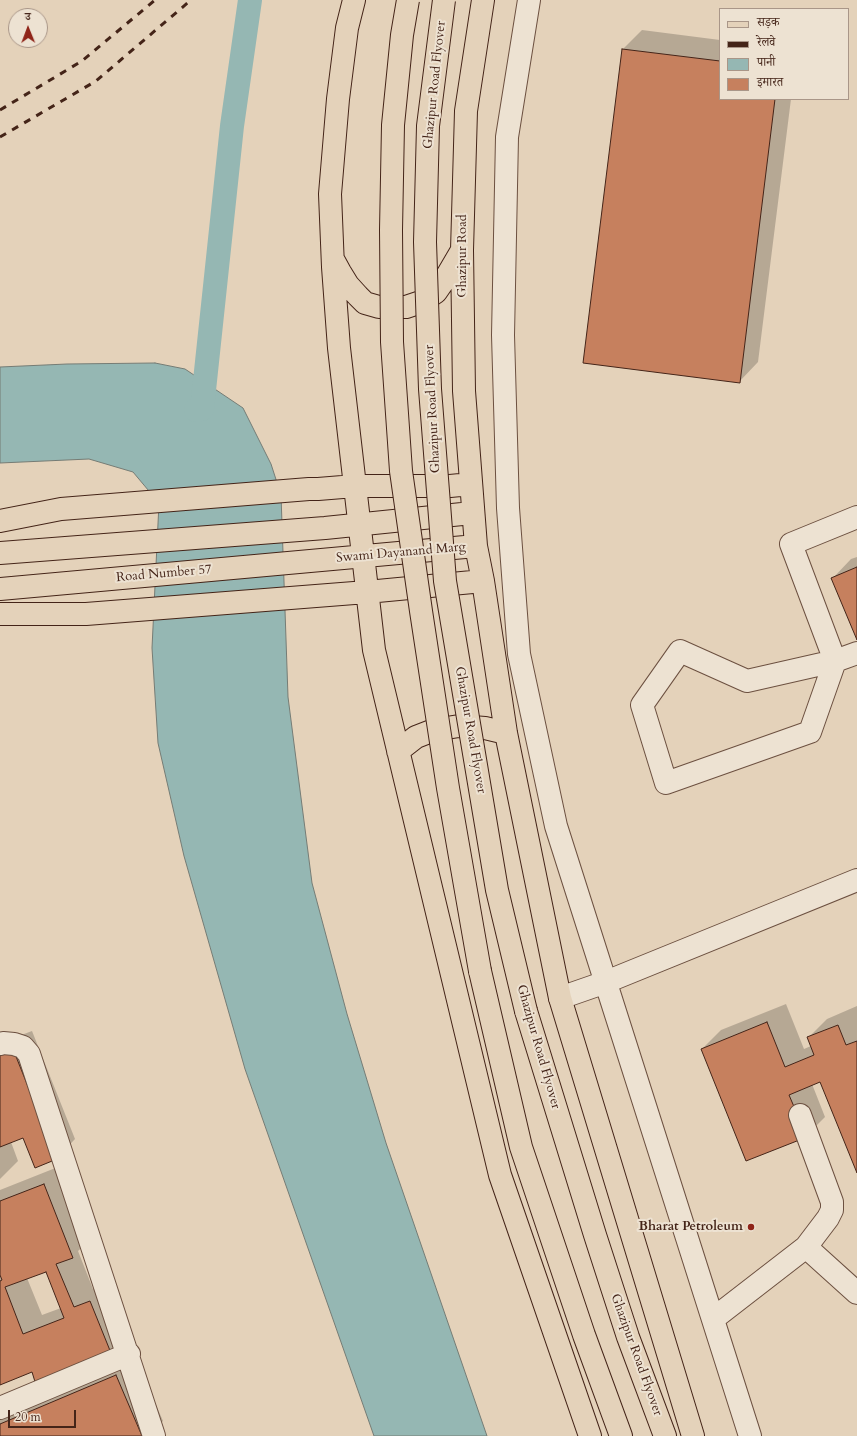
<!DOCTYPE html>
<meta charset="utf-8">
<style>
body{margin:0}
#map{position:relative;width:857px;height:1436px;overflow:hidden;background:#e4d2ba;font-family:Cardo,"Noto Serif Devanagari",serif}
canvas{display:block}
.legend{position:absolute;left:719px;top:8px;width:130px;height:92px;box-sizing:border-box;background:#ede2d2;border:1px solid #a99688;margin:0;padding:5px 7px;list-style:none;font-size:12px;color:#442418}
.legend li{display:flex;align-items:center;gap:8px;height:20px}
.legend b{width:20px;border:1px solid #a99688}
.north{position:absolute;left:8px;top:8px;width:40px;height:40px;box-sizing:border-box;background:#ede2d2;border:1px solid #a99688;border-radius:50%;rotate:359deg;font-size:11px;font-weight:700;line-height:16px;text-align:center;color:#442418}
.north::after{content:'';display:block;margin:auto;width:14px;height:18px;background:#8f2418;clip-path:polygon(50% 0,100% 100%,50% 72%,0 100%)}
.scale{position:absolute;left:8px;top:1410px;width:68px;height:18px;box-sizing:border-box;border:2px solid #442418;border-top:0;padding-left:5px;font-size:12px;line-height:14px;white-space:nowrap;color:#442418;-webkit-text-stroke:3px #ede2d2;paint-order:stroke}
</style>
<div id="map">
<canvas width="857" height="1436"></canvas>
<ul class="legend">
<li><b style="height:5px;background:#e4d2ba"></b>सड़क</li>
<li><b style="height:5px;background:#442418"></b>रेलवे</li>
<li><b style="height:11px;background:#95b7b3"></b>पानी</li>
<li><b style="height:11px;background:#c6805e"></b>इमारत</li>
</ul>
<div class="north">उ</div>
<div class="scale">20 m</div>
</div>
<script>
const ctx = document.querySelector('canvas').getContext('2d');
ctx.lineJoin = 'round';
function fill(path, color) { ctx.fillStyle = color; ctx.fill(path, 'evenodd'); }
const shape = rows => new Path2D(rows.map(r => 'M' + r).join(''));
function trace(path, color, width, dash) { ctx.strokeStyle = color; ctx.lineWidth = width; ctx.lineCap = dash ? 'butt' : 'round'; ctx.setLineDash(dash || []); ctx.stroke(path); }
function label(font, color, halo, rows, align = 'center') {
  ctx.font = font + ' Cardo,serif'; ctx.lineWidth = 4; ctx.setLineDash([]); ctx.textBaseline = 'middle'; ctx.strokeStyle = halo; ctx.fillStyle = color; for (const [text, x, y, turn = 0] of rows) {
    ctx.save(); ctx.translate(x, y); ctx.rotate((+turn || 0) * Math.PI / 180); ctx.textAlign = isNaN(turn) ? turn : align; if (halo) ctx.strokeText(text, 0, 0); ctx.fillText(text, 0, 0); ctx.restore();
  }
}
const water = shape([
 [155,363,185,369,243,408,271,464,281,495,288,697,312,883,347,1014,386,1143,487,1436,374,1436,245,1069,184,856,158,743,152,648,159,503,133,472,89,459,0,463,0,367,67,364,155,363]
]);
fill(water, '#95b7b3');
trace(water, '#757c75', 1);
fill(shape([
 [642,30,720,40,720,99,791,99,758,362,739,382,584,363,623,49],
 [857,557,857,638,832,579,851,559],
 [786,1004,804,1049,811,1046,808,1038,827,1019,857,1006,857,1170,821,1081,812,1084,825,1117,806,1136,702,1049,721,1030],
 [32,1031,75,1139,56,1159,24,1137,11,1142,18,1161,0,1179,0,1043],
 [63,1165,92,1238,78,1251,93,1289,109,1283,129,1333,110,1352,32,1371,0,1384,0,1190],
 [46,1270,61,1308,42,1315,27,1278],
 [135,1356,163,1421,148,1436,0,1436,0,1419,9,1410]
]), '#0003');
trace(shape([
 [196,410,202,409,232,126,250,0]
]), '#95b7b3', 24);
const building = shape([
 [622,49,720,61,720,99,775,99,740,383,583,363,622,49],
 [857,567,857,640,831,578,857,567],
 [767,1022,785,1067,814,1055,807,1037,838,1025,846,1045,857,1041,857,1173,820,1082,789,1095,807,1137,746,1161,701,1049,767,1022],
 [13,1049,57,1159,35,1168,23,1138,0,1147,0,1054,13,1049],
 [44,1184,73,1258,56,1264,74,1307,90,1301,111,1353,36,1385,32,1372,0,1385,0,1281,2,1280,0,1275,0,1201,44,1184],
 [46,1272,64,1318,23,1334,5,1287,46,1272],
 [116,1375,142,1436,0,1436,0,1424,116,1375]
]);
fill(building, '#c6805e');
trace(building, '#442418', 1);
const minor = shape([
 [529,0,507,137,503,335,508,508,519,654,556,826,750,1436],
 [857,517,791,544,835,661,810,732,666,783,642,705,680,651,747,681,835,661,857,653],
 [560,998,606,982,857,880],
 [0,1044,3,1043,14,1044,23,1047,29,1054,154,1436],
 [800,1115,832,1202,832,1210,828,1218,806,1247],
 [713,1319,806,1247,857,1293],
 [0,1408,129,1354]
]);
const major = shape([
 [354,0,347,28,338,99,330,194,333,267,339,348,374,650,500,1175,590,1436],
 [483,0,466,111,462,250,464,391,476,546,483,581,506,733,560,998,693,1436],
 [334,261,340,272,348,285,358,296,365,303,379,307,406,307,421,302,436,292,445,279,462,250],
 [0,521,61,509,309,489,318,489,355,486,450,486,471,484],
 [0,553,325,528,472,513],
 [0,589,476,546],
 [0,614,86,614,367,592,483,581],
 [398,751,416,737,434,730,459,726,485,728,506,733],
 [480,971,521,1147,584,1335,621,1436],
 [526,1011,595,1235,628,1337,665,1436]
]);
trace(minor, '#6c5040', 24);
trace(major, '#442418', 24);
trace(minor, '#ede2d2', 22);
trace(major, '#e4d2ba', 22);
trace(shape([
 [0,110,82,61,155,0],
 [0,137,96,81,191,0]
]), '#442418', 3, [7, 7]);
const majorBridge = shape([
 [408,0,402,35,393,125,391,230,392,342,401,471,421,611,448,788,480,971],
 [444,0,428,126,425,242,430,389,445,581,497,890,526,1011]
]);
trace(majorBridge, '#442418', 24, []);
trace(majorBridge, '#e4d2ba', 22);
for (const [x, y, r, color] of [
 [751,1227,4,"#8f2418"]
]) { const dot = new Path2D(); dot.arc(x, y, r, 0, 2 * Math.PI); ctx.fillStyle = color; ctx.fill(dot); trace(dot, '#ede2d2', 1.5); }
label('13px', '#442418', '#ede2d2', [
 ["Ghazipur Road Flyover",435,85,-84],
 ["Ghazipur Road",463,256,-90],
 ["Ghazipur Road Flyover",433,409,-93],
 ["Swami Dayanand Marg",401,553,-5],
 ["Road Number 57",164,574,-5],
 ["Ghazipur Road Flyover",470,730,80],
 ["Ghazipur Road Flyover",538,1047,74],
 ["Ghazipur Road Flyover",636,1355,70]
]);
label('bold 13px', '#442418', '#ede2d2', [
 ["Bharat Petroleum",743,1227]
], 'right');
</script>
